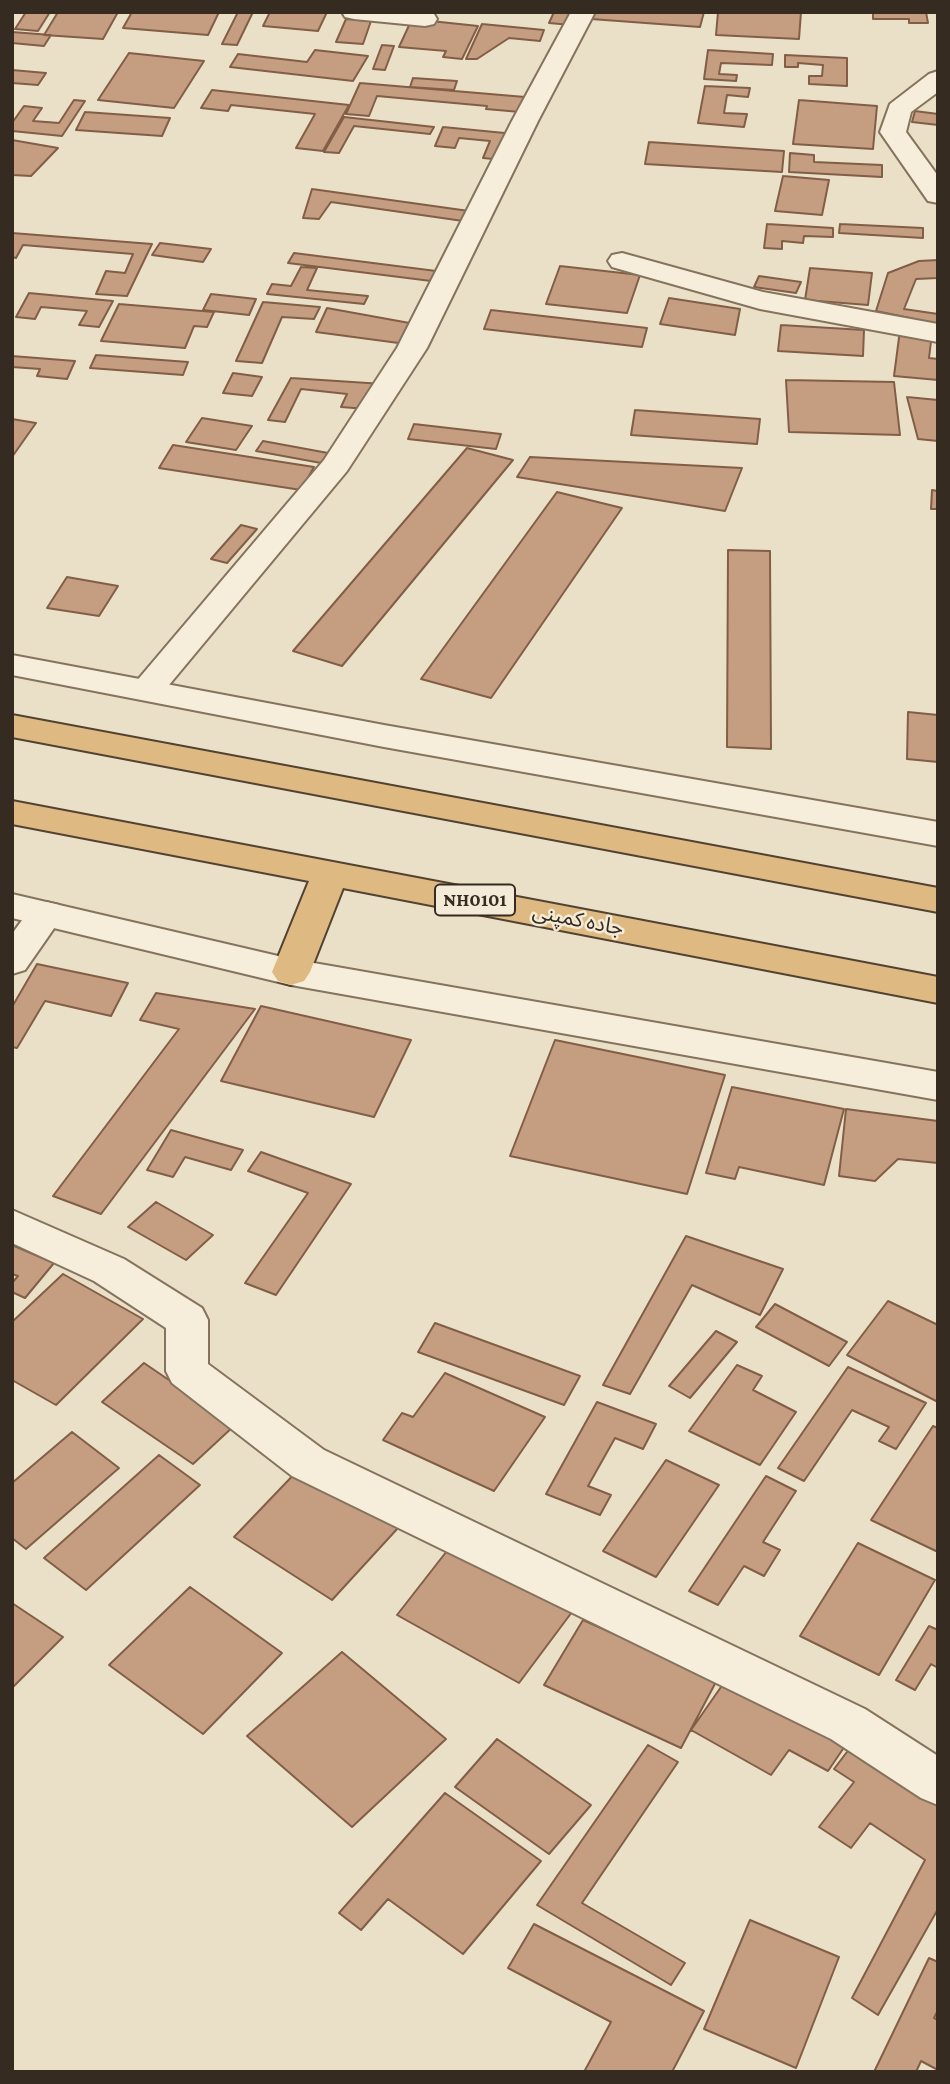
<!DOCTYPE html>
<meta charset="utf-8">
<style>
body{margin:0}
#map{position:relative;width:950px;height:2084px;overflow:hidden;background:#eae0c8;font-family:"Crimson Pro",serif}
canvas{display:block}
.frame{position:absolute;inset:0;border:14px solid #362b21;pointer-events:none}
</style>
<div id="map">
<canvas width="950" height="2084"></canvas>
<div class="frame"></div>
</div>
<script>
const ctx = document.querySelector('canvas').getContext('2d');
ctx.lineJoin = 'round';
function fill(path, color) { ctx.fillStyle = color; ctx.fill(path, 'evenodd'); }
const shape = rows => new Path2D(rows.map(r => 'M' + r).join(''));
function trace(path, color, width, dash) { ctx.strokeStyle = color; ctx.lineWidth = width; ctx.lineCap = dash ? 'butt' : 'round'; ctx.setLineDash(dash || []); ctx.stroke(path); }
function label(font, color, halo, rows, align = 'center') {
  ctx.font = font + ' "Crimson Pro","Noto Sans Arabic",serif'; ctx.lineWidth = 5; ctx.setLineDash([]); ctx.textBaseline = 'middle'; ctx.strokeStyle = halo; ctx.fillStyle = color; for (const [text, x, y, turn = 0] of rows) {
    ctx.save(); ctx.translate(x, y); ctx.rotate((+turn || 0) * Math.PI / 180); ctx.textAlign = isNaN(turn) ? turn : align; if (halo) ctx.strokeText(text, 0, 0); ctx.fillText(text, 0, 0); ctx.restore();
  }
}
const building = shape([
 [26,12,50,12,38,31,15,29,26,12],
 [58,12,118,12,103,39,44,35,58,12],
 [132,12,219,12,208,35,123,28,132,12],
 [238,12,253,12,237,45,222,44,238,12],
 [270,12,327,12,318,31,263,26,270,12],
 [554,12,577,12,571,25,549,23,554,12],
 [593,12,704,12,700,27,591,19,593,12],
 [718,12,801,12,799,39,716,35,718,12],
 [873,12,926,12,928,23,909,23,909,19,873,19,873,12],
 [346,19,371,21,363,44,336,42,346,19],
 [412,19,478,26,462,59,443,57,446,51,399,47,412,19],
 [482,24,544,30,540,41,509,38,477,59,466,59,482,24],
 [12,32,51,35,44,46,12,43,12,32],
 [382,45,394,46,385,70,373,69,382,45],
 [315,50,368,56,353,81,230,67,238,54,307,62,315,50],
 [708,50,773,54,772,65,721,63,719,74,737,75,736,81,704,79,708,50],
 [129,53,204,61,174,108,98,100,129,53],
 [785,55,847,58,847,86,809,84,809,76,822,76,823,65,798,63,798,67,785,67,785,55],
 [12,70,46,73,38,85,12,83,12,70],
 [413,78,457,81,454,90,410,87,413,78],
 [360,83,525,97,520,112,486,109,487,106,377,96,369,116,346,114,360,83],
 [705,86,750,88,748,97,727,95,724,113,747,114,744,127,698,123,705,86],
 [212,90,349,105,323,151,296,148,315,114,231,105,228,111,201,108,212,90],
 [74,100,85,101,62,136,12,131,12,123,24,106,42,108,33,121,59,123,74,100],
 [799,100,877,106,873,149,793,144,799,100],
 [915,111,938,114,938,125,912,122,915,111],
 [85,112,170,118,162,136,76,130,85,112],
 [344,117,434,127,430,134,354,126,339,153,324,152,344,117],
 [443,127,515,134,504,160,483,158,490,141,459,138,455,148,435,146,443,127],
 [12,140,58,148,31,176,12,175,12,140],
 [649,142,784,151,782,172,645,164,649,142],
 [790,153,814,155,814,162,882,165,882,177,789,172,790,153],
 [783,176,829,180,822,215,775,211,783,176],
 [312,189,469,211,463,221,331,202,319,219,303,218,312,189],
 [767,224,833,228,833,237,804,236,803,243,782,241,782,249,764,248,767,224],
 [840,224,923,228,923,238,839,233,840,224],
 [12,233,152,244,127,296,96,294,106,271,125,273,133,254,23,245,16,258,12,257,12,233],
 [160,243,211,249,203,262,152,255,160,243],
 [294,253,444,272,439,282,288,263,294,253],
 [938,260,938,278,916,279,904,309,938,314,938,324,876,311,888,273,919,261,938,260],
 [560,266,640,275,627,313,546,304,560,266],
 [301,267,317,268,307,290,368,296,364,304,267,294,272,284,291,286,301,267],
 [810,268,872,273,868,305,805,300,810,268],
 [759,276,801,282,796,293,754,287,759,276],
 [29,293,113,301,99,327,79,325,87,311,41,307,35,319,16,317,29,293],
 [211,294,256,299,249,315,203,310,211,294],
 [669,298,740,309,735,335,660,324,669,298],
 [263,302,320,307,314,319,282,317,262,363,236,361,263,302],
 [119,304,214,312,207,327,194,326,185,348,101,341,119,304],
 [327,308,415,324,406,344,316,332,327,308],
 [491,310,647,328,642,347,484,329,491,310],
 [781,325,864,330,863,356,778,351,781,325],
 [900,330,932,333,929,358,938,359,938,380,894,376,900,330],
 [96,355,188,362,183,375,90,368,96,355],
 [12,356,75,361,67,379,37,376,40,369,12,367,12,356],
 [233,373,262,377,252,396,223,393,233,373],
 [291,378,383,384,367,409,341,407,347,394,301,389,285,422,268,420,291,378],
 [786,380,894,382,900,435,789,432,786,380],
 [907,397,938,400,938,441,918,439,907,397],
 [635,410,760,419,757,444,631,435,635,410],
 [202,418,252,426,236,450,186,442,202,418],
 [12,419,36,423,12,457,12,419],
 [414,424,501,434,496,449,408,439,414,424],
 [263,441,328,453,321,463,256,451,263,441],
 [173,445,314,467,301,490,159,468,173,445],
 [467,448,513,460,342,666,293,651,467,448],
 [530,457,742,468,725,511,517,477,530,457],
 [932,490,938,491,938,509,931,509,932,490],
 [557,492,622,508,491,698,421,679,557,492],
 [241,525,257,529,227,563,211,559,241,525],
 [728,550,770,551,771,749,727,747,728,550],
 [67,577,118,586,99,616,47,608,67,577],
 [908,712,938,715,938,762,907,759,908,712],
 [37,964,128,983,111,1016,45,1001,17,1048,12,1047,12,1007,37,964],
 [156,993,255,1009,101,1214,53,1196,179,1029,140,1020,156,993],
 [261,1006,411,1040,374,1117,221,1081,261,1006],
 [555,1040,725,1075,687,1194,510,1156,555,1040],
 [732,1087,844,1109,824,1185,739,1167,735,1179,706,1173,732,1087],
 [846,1109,938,1121,938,1163,898,1159,875,1181,839,1176,846,1109],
 [171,1130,243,1150,231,1170,185,1157,173,1177,147,1170,171,1130],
 [261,1152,351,1184,276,1295,245,1283,308,1193,248,1171,261,1152],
 [156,1202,213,1235,186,1260,128,1227,156,1202],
 [686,1236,783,1269,760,1315,692,1285,630,1394,603,1385,686,1236],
 [12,1245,54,1263,25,1298,12,1292,12,1283,18,1276,12,1274,12,1245],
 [63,1274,143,1319,56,1405,12,1380,12,1322,63,1274],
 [888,1301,938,1325,938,1402,847,1355,888,1301],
 [775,1304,847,1342,829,1366,756,1327,775,1304],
 [435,1323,580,1376,564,1405,418,1352,435,1323],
 [716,1331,737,1342,690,1398,669,1386,716,1331],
 [144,1363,235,1425,193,1464,102,1402,144,1363],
 [737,1365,762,1376,753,1390,796,1412,760,1465,689,1431,737,1365],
 [848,1367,926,1403,896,1449,879,1441,889,1427,852,1410,804,1481,778,1468,848,1367],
 [445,1373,545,1417,494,1491,383,1440,402,1413,413,1417,445,1373],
 [597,1402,656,1424,643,1449,615,1438,588,1486,611,1495,600,1515,546,1494,597,1402],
 [933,1426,938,1428,938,1552,871,1520,933,1426],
 [72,1432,119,1468,26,1549,12,1538,12,1483,72,1432],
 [159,1455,200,1485,86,1590,44,1558,159,1455],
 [666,1460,719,1485,656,1577,603,1551,666,1460],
 [301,1467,398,1528,332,1600,234,1537,301,1467],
 [766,1476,796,1491,763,1542,780,1550,764,1576,744,1566,718,1605,689,1591,766,1476],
 [858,1543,935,1580,879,1675,800,1636,858,1543],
 [450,1547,572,1612,519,1683,397,1615,450,1547],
 [190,1587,282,1653,203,1734,109,1665,190,1587],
 [12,1603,63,1637,12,1688,12,1603],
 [583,1620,717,1680,681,1748,544,1685,583,1620],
 [929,1626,938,1630,938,1668,931,1664,915,1690,896,1680,929,1626],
 [342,1652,446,1739,352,1827,247,1736,342,1652],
 [728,1677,847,1743,828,1771,789,1750,771,1775,691,1730,728,1677],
 [497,1739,591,1805,549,1854,455,1787,497,1739],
 [648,1745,678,1762,582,1903,685,1963,671,1985,537,1905,648,1745],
 [850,1748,938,1803,938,1909,878,2015,852,1998,925,1860,870,1823,851,1848,819,1827,854,1782,834,1769,850,1748],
 [445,1793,541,1861,463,1954,388,1899,361,1930,339,1913,445,1793],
 [750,1920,839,1957,796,2068,704,2029,750,1920],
 [534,1924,704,2011,672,2072,584,2072,611,2022,508,1968,534,1924],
 [929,1958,938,1962,938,2010,934,2018,938,2020,938,2070,921,2061,916,2072,874,2072,929,1958]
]);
fill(building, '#c59e81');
trace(building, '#825e46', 2);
const minor = shape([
 [342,12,427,12,434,14,437,19,434,24,425,26,354,19,345,17,342,12],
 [571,12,595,12,538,121,427,348,347,471,159,697,147,700,135,697,130,690,135,683,324,460,397,348,512,121,571,12],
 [938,71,938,92,911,112,906,132,938,176,938,203,928,201,880,132,890,104,929,74,938,71],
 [622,253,763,292,938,324,938,342,760,309,612,267,608,261,612,255,622,253],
 [46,902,59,905,64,914,25,970,12,974,12,934,33,905,46,902],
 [12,1210,124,1259,202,1308,208,1320,208,1364,324,1450,865,1709,938,1756,938,1805,921,1798,831,1739,292,1476,172,1383,166,1371,166,1328,94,1281,12,1243,12,1210]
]);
const tertiary = shape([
 [12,655,384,725,938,822,938,846,384,747,12,675,12,655],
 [12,894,291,959,938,1072,938,1100,291,985,12,918,12,894]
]);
const trunk = shape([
 [12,715,938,888,938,912,12,737,12,715],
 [12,801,938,977,938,1003,343,888,310,972,304,981,291,985,278,981,272,972,309,881,12,824,12,801]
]);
trace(minor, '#85735e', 4);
trace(tertiary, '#85735e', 4);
trace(trunk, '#534232', 4);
fill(minor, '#f6eeda');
fill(tertiary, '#f6eeda');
fill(trunk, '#deba82');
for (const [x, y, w] of [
 [475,900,80]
]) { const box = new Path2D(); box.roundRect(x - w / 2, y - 15.5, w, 31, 5); ctx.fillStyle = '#f3ebd7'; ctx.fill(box); trace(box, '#362b21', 2); }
label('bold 19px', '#362b21', null, [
 ["NH0101",475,900]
]);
label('21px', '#362b21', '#f3ebd7', [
 ["جاده کمپنی",578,920,11]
]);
</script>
